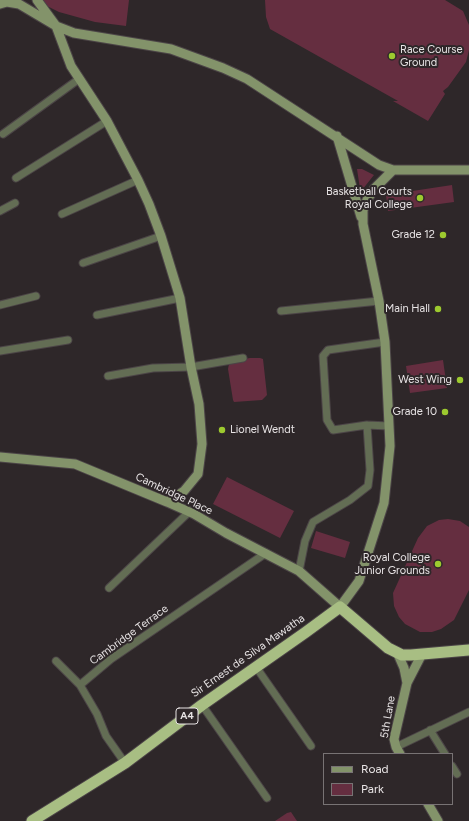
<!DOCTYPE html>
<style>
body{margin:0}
#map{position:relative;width:469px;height:821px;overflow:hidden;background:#2e2729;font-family:Figtree,sans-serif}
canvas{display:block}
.legend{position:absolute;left:323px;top:753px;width:130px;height:52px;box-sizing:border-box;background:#2e2729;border:1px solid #787374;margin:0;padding:5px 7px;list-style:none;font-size:12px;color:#e8e4e5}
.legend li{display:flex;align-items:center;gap:8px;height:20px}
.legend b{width:20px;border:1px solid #787374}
</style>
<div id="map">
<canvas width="469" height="821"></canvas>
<ul class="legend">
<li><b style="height:5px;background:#83936a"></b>Road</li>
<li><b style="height:11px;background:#652e40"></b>Park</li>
</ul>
</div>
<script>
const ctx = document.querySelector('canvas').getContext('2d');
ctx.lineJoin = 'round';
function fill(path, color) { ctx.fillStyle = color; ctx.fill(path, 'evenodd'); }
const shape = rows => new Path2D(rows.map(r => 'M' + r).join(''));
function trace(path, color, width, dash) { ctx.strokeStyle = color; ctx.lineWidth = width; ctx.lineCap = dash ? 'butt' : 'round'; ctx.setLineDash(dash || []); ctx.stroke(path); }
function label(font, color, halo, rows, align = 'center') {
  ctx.font = font + ' Figtree,sans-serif'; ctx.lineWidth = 4; ctx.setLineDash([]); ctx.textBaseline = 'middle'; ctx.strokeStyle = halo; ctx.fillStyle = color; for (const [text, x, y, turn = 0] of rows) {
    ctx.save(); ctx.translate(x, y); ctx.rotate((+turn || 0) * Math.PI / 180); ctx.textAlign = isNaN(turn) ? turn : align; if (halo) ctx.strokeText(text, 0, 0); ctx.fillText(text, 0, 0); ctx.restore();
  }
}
fill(shape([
 [42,0,129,0,126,26,95,22,59,12,45,5],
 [265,0,445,0,463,11,469,25,469,50,466,62,448,87,443,91,445,94,428,121,393,101,398,101,270,29,266,17],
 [357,169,362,169,374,175,362,190,360,189],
 [452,185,454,202,388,211,386,195],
 [250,358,260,358,263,359,267,395,262,400,234,402,233,400,228,369,229,364,233,361],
 [443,360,447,388,410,393,406,366],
 [227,477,294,511,280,538,213,504],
 [448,519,460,521,469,527,469,590,454,620,441,629,432,632,420,632,405,624,399,617,394,606,393,593,418,538,427,526,439,520],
 [316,531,350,542,345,558,311,548],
 [291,812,297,821,275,821,287,813]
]), '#652e40');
const minor = shape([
 [3,134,79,79],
 [16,178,107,121],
 [0,211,15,203],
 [62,214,138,180],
 [83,263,161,236],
 [0,305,36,296],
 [281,311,379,301],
 [97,315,180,298],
 [385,342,328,350,323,356,327,420,333,430,367,425,389,426],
 [0,351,68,340],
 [108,376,153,368,191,367,243,358],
 [299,571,305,541,313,522,350,500,368,486,370,470,367,425],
 [109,588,189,512],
 [56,661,80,685],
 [256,667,311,746],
 [202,705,267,798],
 [430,730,445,754],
 [396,747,469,712],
 [125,763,106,736,97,714,80,685,111,659,266,553],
 [452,766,457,774]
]);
const secondary = shape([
 [37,0,56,26,71,66,107,121,138,180,149,204,161,236,180,298,191,367,199,404,202,444,198,474,184,491,167,502],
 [0,4,7,2,19,4,56,26,74,33,171,49,223,68,247,79,379,165,393,170,469,170],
 [337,136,361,217],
 [0,457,75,464,167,502,194,514,226,533,299,571,340,607,359,581,384,503,390,446,385,342,379,301,363,224,363,210,367,200,374,189,393,170],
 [397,652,404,668,407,683],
 [400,754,396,747,394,739,407,683,422,654],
 [428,804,438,821]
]);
const trunk = shape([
 [32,821,125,763,202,705,306,632,340,607,388,648,402,655,411,655,469,650]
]);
trace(minor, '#4c4547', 9);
trace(secondary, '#4c4547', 11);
trace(trunk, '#4c4547', 13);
trace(minor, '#636d54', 7);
trace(secondary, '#83936a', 9);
trace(trunk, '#a8be83', 11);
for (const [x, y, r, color] of [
 [392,56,4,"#9dca2f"],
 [420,198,4,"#9dca2f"],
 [443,235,4,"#9dca2f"],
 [438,309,4,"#9dca2f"],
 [460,380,4,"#9dca2f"],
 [445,412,4,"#9dca2f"],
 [222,430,4,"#9dca2f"],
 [438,564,4,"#9dca2f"]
]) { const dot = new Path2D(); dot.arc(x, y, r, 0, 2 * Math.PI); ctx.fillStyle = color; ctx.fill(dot); trace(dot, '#2e2729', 1.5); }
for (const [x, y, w] of [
 [187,716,22]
]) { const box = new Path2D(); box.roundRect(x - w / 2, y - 8, w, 16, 3); ctx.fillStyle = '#2e2729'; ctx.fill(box); trace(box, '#e8e4e5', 1); }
label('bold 10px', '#e8e4e5', null, [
 ["A4",187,716]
]);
label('11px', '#e8e4e5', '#2e2729', [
 ["Race Course",400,50,"left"],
 ["Ground",400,63,"left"],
 ["Basketball Courts",412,192],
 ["Royal College",412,205],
 ["Grade 12",435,235],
 ["Main Hall",430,309],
 ["West Wing",452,380],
 ["Grade 10",437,412],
 ["Lionel Wendt",230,430,"left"],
 ["Royal College",430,558],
 ["Junior Grounds",430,571]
], 'right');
label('11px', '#e8e4e5', '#2e2729', [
 ["Cambridge Place",174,494,25],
 ["Cambridge Terrace",129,635,-36],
 ["Sir Ernest de Silva Mawatha",248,656,-35],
 ["5th Lane",388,717,-80]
]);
</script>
